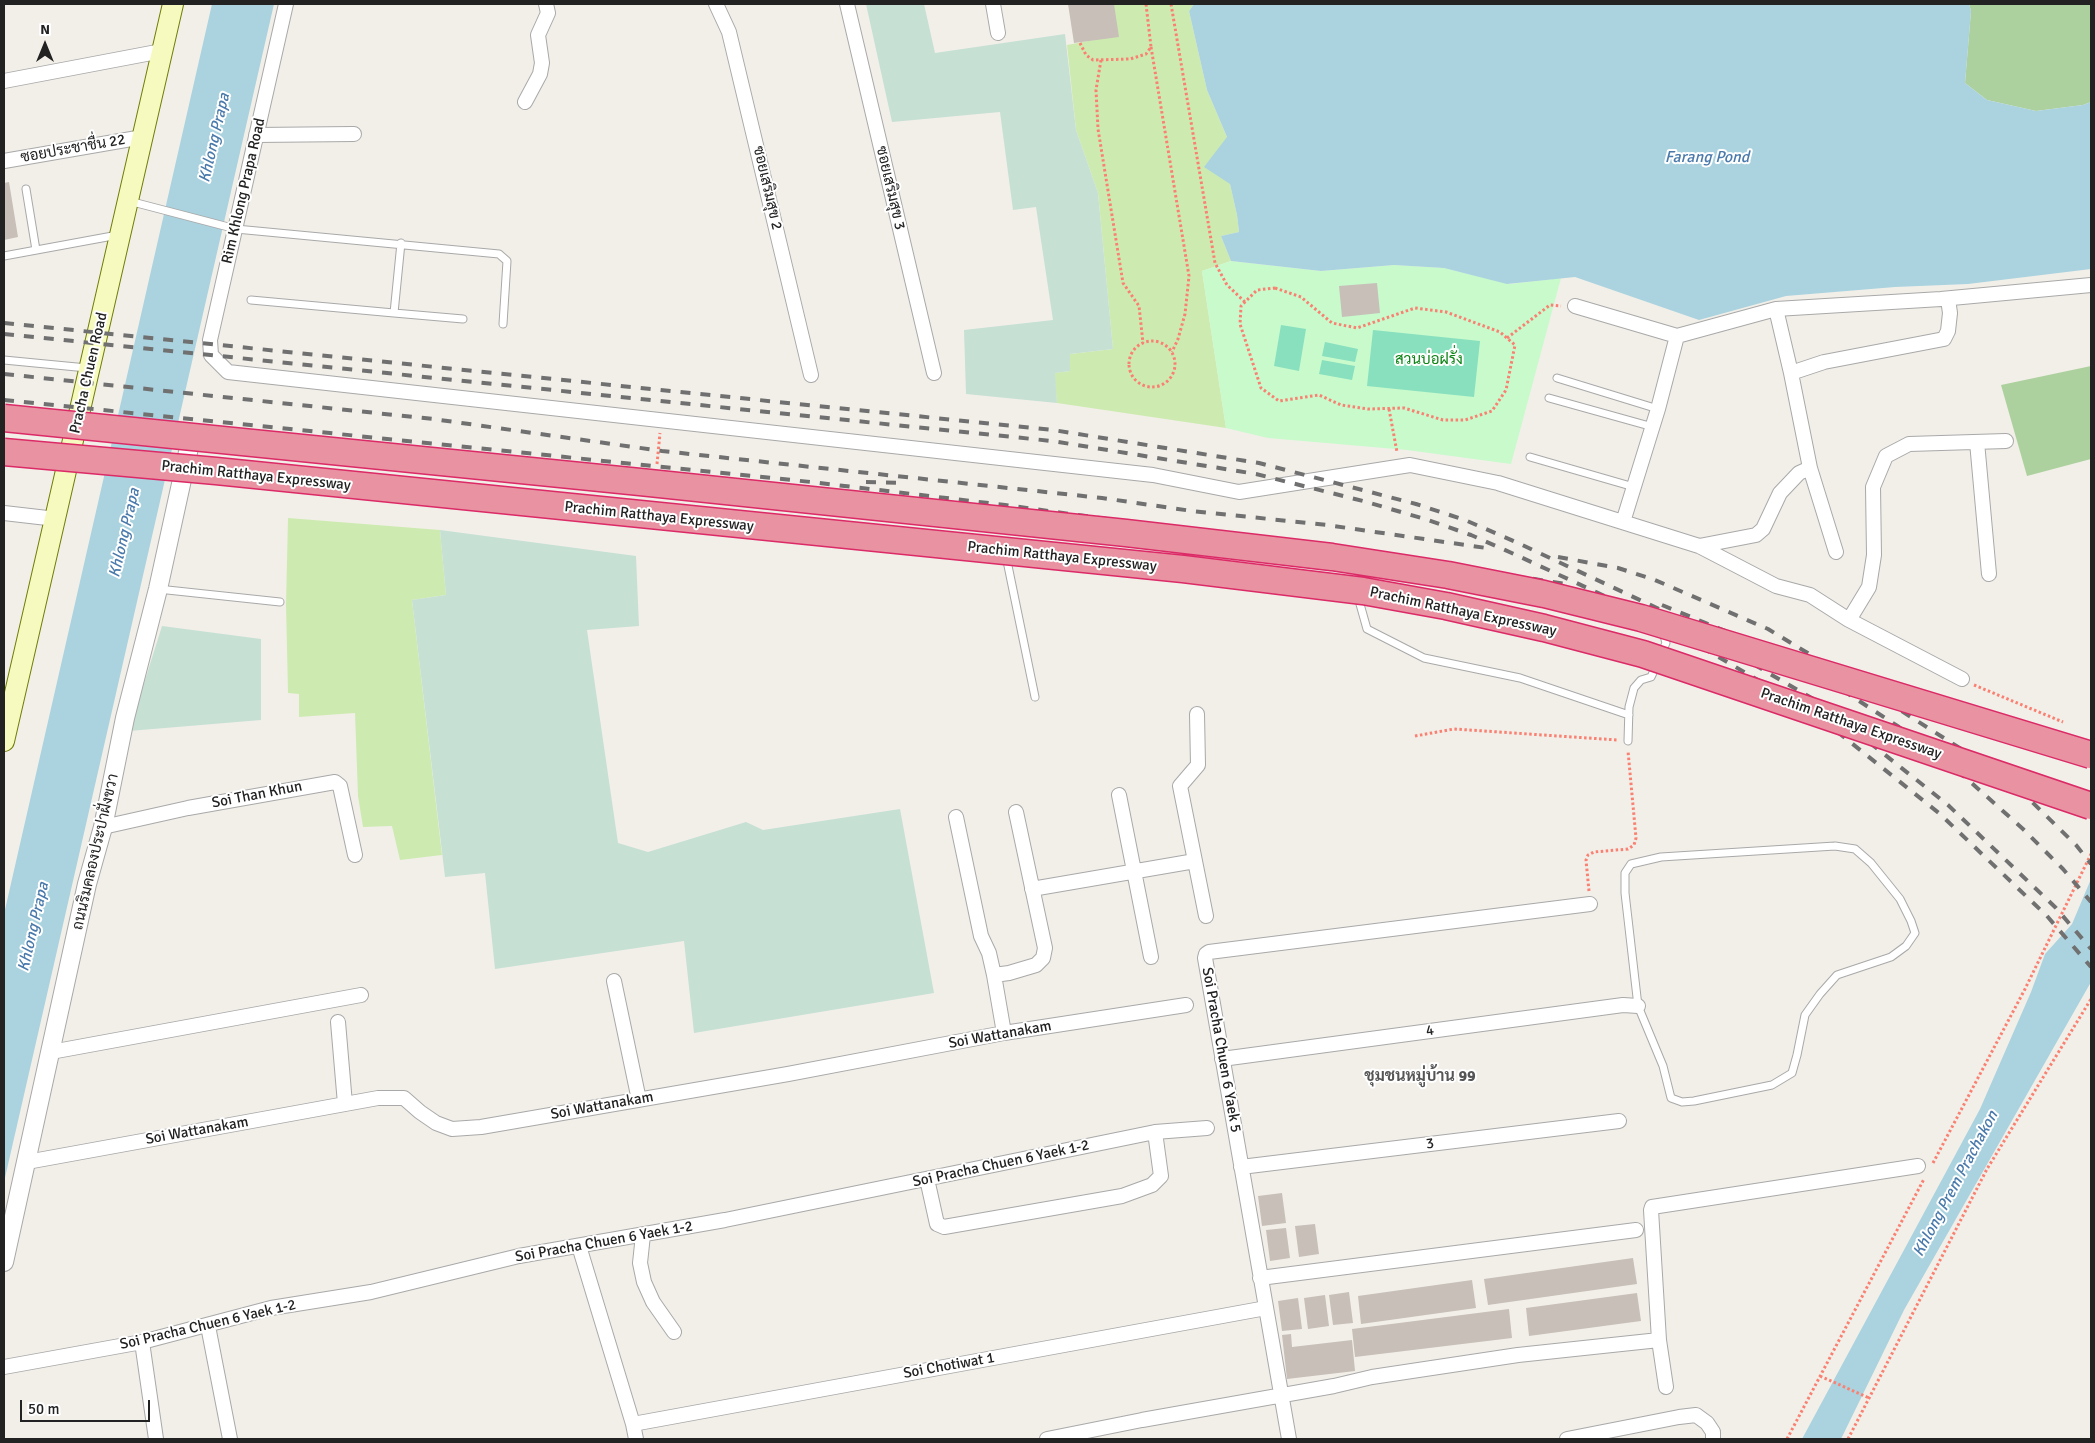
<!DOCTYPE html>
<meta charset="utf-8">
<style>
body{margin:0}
#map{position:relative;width:2095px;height:1443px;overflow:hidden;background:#f2efe9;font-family:Signika,sans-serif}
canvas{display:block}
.frame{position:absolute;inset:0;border:5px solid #222;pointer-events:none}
.north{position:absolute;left:20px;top:20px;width:50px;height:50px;-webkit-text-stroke:4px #fff;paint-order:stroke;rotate:0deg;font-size:14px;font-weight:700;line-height:20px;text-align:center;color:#222}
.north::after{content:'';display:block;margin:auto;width:18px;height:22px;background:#222;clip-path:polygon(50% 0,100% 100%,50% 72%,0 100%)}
.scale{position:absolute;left:20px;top:1400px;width:130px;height:22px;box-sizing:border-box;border:2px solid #222;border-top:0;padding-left:6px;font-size:15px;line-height:18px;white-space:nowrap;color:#222;-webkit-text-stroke:4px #fff;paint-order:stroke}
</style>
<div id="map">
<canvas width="2095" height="1443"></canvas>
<div class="frame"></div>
<div class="north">N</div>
<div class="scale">50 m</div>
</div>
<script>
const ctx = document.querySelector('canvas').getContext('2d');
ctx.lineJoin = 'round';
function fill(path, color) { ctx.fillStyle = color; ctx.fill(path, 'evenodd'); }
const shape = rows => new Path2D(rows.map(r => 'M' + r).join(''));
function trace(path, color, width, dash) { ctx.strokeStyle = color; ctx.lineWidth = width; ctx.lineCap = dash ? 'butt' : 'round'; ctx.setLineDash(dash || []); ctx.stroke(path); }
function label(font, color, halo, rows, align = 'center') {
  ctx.font = font + ' Signika,Sarabun,sans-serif'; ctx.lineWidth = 4; ctx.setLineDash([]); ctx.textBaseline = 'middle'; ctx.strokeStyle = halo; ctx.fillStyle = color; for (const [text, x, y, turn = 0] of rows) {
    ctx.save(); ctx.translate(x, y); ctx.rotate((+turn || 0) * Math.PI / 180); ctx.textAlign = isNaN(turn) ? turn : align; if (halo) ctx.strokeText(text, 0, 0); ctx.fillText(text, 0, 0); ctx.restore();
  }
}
fill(shape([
 [1100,4,1194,4,1189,11,1207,90,1227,137,1230,184,1237,215,1239,232,1221,236,1231,261,1202,271,1226,428,1057,403,1054,373,1070,371,1070,354,1113,349,1098,193,1076,130,1067,45,1109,37,1103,35],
 [288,518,440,530,446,595,412,600,442,855,400,860,392,826,363,827,358,796,355,713,299,717,299,694,288,693,286,604]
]), '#cdebb0');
fill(shape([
 [1969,4,2091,4,2091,102,2083,105,2036,111,1987,100,1965,83,1971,11],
 [2091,366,2091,459,2027,476,2001,385]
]), '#add19e');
fill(shape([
 [866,4,924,4,935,53,1065,34,1076,130,1098,193,1113,349,1070,354,1070,371,1055,373,1057,403,966,394,964,330,1053,320,1036,207,1013,210,1000,112,892,122],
 [440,530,636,556,639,626,587,630,618,843,648,852,746,822,763,830,900,809,934,993,694,1033,684,941,495,969,485,873,445,877,412,600,446,595],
 [162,626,261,639,261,720,129,731]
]), '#c6e0d4');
fill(shape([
 [1231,261,1321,271,1394,265,1444,268,1510,284,1561,278,1511,464,1407,450,1268,438,1226,428,1202,271]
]), '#c8facc');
fill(shape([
 [1281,325,1306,329,1299,371,1274,366],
 [1373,330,1480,341,1474,397,1367,386],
 [1325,342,1358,349,1355,362,1322,356],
 [1322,360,1355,366,1352,380,1319,374]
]), '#88e0be');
fill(shape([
 [212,4,274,4,4,1182,4,914],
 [1194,4,1969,4,1971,11,1965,83,1987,100,2036,111,2083,105,2091,102,2091,269,1968,284,1895,287,1786,296,1699,320,1575,277,1507,284,1444,268,1394,265,1321,271,1231,261,1221,236,1239,232,1237,215,1230,184,1204,167,1227,137,1207,90,1189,11],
 [2091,879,2091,982,1904,1310,1841,1439,1802,1439,1980,1109,2031,992,2045,954,2072,924]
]), '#aad3df');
fill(shape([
 [1068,4,1114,4,1119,37,1074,43],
 [9,182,18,237,4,240,4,183],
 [1377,283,1380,313,1342,317,1339,286],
 [1282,1193,1286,1223,1262,1226,1258,1196],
 [1315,1224,1319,1254,1299,1257,1295,1226],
 [1286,1228,1290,1258,1270,1261,1266,1230],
 [1633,1258,1637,1284,1488,1305,1484,1279],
 [1472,1280,1476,1308,1361,1324,1358,1296],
 [1349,1292,1353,1323,1333,1325,1329,1295],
 [1637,1293,1641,1321,1529,1336,1526,1308],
 [1325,1295,1329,1326,1308,1329,1304,1298],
 [1298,1298,1302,1329,1282,1331,1278,1301],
 [1509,1309,1512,1338,1355,1357,1352,1329],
 [1291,1334,1292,1347,1352,1340,1355,1371,1287,1379,1282,1335]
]), '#c7bfb8');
const service = shape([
 [26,189,36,250],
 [129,201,236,229,499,254,507,261,503,324],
 [4,256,118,235],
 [251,300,394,313,401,243],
 [394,313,463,319],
 [4,360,87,368],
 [1557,378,1658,409],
 [1549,398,1653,427],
 [1530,457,1634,487],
 [1006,556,1035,697],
 [158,589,280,602],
 [1358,597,1367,629,1424,658,1520,678,1629,715],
 [1661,654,1666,643,1663,632],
 [1628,741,1629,707,1634,688,1641,680,1651,677,1657,664],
 [1835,846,1855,849,1871,863,1900,899,1911,921,1915,933,1906,946,1891,957,1837,975,1820,994,1805,1015,1797,1055,1792,1073,1772,1085,1694,1101,1682,1102,1671,1098,1663,1066,1638,1006,1625,893,1625,873,1631,864,1661,857,1835,846]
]);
const minor = shape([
 [286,4,210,340,211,355,228,372,1153,475,1239,492,1410,465,1498,483,1699,546,1776,586,1810,595,1849,620,1962,679],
 [716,4,729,32,811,375],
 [847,4,934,373],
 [993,4,998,33],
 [4,81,162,51],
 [525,102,540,74,542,63,538,35,548,13,546,4],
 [256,135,354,134],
 [4,161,143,137],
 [1575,306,1677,336,1776,309,1941,299,2091,285],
 [1776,309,1791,373,1810,468,1836,552],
 [1791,373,1824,362,1944,339,1948,331,1950,313,1948,299],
 [1977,442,1989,574],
 [4,513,56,519],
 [1623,522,1658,409,1677,336],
 [1699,546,1756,535,1763,529,1780,493,1799,473,1810,468],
 [1849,620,1869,587,1874,555,1873,487,1886,456,1909,444,2006,441],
 [1197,714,1198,765,1180,786,1206,916],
 [1119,795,1151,957],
 [956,817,981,936,989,953,994,975],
 [103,827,188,808,335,782,340,786,355,855],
 [1032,889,1195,861],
 [614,981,639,1100],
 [338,1022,345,1104],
 [1004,1033,994,975,1009,973,1036,965,1043,958,1045,948,1016,812],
 [51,1052,361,995],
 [1222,1059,1623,1005,1638,1006],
 [27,1162,378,1098,404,1098,420,1112,436,1123,452,1129,481,1127,788,1074,1004,1033,1186,1005],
 [1241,1167,1619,1121],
 [927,1179,937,1224,944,1227,1122,1196,1152,1185,1161,1176,1155,1132],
 [643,1235,640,1263,644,1282,653,1302,674,1332],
 [579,1246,633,1424,636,1439],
 [1260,1278,1636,1230],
 [208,1326,230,1439],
 [142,1342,156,1439],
 [4,1367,142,1342,271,1308,371,1292,519,1256,725,1220,1155,1132,1207,1128],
 [1666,1387,1659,1340,1651,1210,1652,1207,1918,1166],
 [633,1424,1266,1308],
 [1047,1439,1142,1420,1334,1386,1372,1377,1518,1355,1659,1340],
 [1289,1439,1205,958,1206,954,1209,952,1590,904],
 [1567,1439,1679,1417,1696,1415,1707,1423,1713,1432,1713,1439]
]);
const tertiary = shape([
 [4,1262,87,884,103,827,125,718,158,589,190,443]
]);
const secondary = shape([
 [4,741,173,4]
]);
trace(service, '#a9a9a9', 9);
trace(minor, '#a9a9a9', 16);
trace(tertiary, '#a9a9a9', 20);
trace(secondary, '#707d05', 22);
trace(shape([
 [1171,4,1215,263,1227,285,1245,302],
 [1080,43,1086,55,1093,60,1130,59,1146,54,1151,47,1146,4],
 [1151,47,1189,276,1185,314,1178,339,1172,352],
 [1101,60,1096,90,1098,129,1123,283,1139,306,1143,343],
 [1275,288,1301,297,1332,323,1357,328,1415,308,1446,312,1500,332,1515,345,1506,390,1492,411,1465,420,1443,420,1404,408,1368,409,1341,405,1319,395,1279,401,1261,388,1240,324,1241,306,1257,290,1275,288],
 [1507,338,1550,305,1561,306],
 '1129 364a23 23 0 1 1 46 0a23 23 0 1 1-46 0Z',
 [1389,409,1397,452],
 [657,464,660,433],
 [1974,685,2063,722],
 [1415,736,1454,729,1618,740],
 [1589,891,1586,860,1588,855,1594,852,1628,849,1634,845,1636,838,1628,751],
 [1933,1163,2025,989,2091,854],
 [1820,1376,1869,1398],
 [1787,1439,1924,1179],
 [1848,1439,1987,1169,2091,999]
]), '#fa8072', 3, [2.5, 2.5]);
trace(service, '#fff', 7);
trace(minor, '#fff', 14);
trace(tertiary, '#fff', 18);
trace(secondary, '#f7fabf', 20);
trace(shape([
 [4,323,1053,430,1259,463,1416,504,1465,520,1518,543,1657,608,1820,703,1948,805,2056,908,2091,949],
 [4,334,1052,441,1256,474,1363,501,1425,519,1471,535,1514,554,1652,618,1814,713,1940,814,2047,916,2091,967],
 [4,374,433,419,662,451,1102,498,1192,511,1327,525,1493,549],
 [4,400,811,482,1005,505,1151,525,1297,553,1348,561,1528,578,1572,585],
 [866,482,906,483],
 [1558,557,1618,568,1655,580,1768,629,1859,684,1977,759,2028,798,2076,845,2091,864],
 [1662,605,1764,647,1810,669,1899,727,1966,778,2023,829,2063,869,2091,902]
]), '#707070', 4, [10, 10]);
const motorwayBridge = shape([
 [4,418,640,482,1126,533,1332,557,1448,575,1544,594,1641,618,2091,755],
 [4,452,216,471,1183,569,1363,591,1446,606,1544,628,1643,654,2091,806]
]);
trace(motorwayBridge, '#dc2a67', 29, []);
trace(motorwayBridge, '#e892a2', 26);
label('15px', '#222', '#fff', [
 ["ซอยประชาชื่น 22",73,149,-10],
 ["ซอยเสริมสุข 2",767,188,77],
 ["ซอยเสริมสุข 3",890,188,77],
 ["Rim Khlong Prapa Road",244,191,-77],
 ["Pracha Chuen Road",89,373,-77],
 ["Prachim Ratthaya Expressway",256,476,6],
 ["Prachim Ratthaya Expressway",659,517,6],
 ["Prachim Ratthaya Expressway",1062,557,6],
 ["Prachim Ratthaya Expressway",1463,612,12],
 ["Prachim Ratthaya Expressway",1851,724,19],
 ["Soi Than Khun",257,795,-11],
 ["ถนนริมคลองประปาฝั่งขวา",96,852,-77],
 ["4",1430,1031,-8],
 ["Soi Wattanakam",1000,1035,-10],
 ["Soi Pracha Chuen 6 Yaek 5",1221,1050,80],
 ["Soi Wattanakam",602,1106,-10],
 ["Soi Wattanakam",197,1131,-10],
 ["3",1430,1144,-7],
 ["Soi Pracha Chuen 6 Yaek 1-2",1001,1164,-12],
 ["Soi Pracha Chuen 6 Yaek 1-2",604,1242,-10],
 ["Soi Pracha Chuen 6 Yaek 1-2",208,1325,-13],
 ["Soi Chotiwat 1",949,1366,-10]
]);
label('15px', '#0c8416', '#fff', [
 ["สวนบ่อฝรั่ง",1429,360]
]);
label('italic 16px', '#4a7aab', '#fff', [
 ["Khlong Prapa",215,138,-77],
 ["Farang Pond",1707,158],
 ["Khlong Prapa",125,533,-77],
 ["Khlong Prapa",34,927,-77],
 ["Khlong Prem Prachakon",1956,1184,-62]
]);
label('bold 16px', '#555', '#fff', [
 ["ชุมชนหมู่บ้าน 99",1420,1077]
]);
</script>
